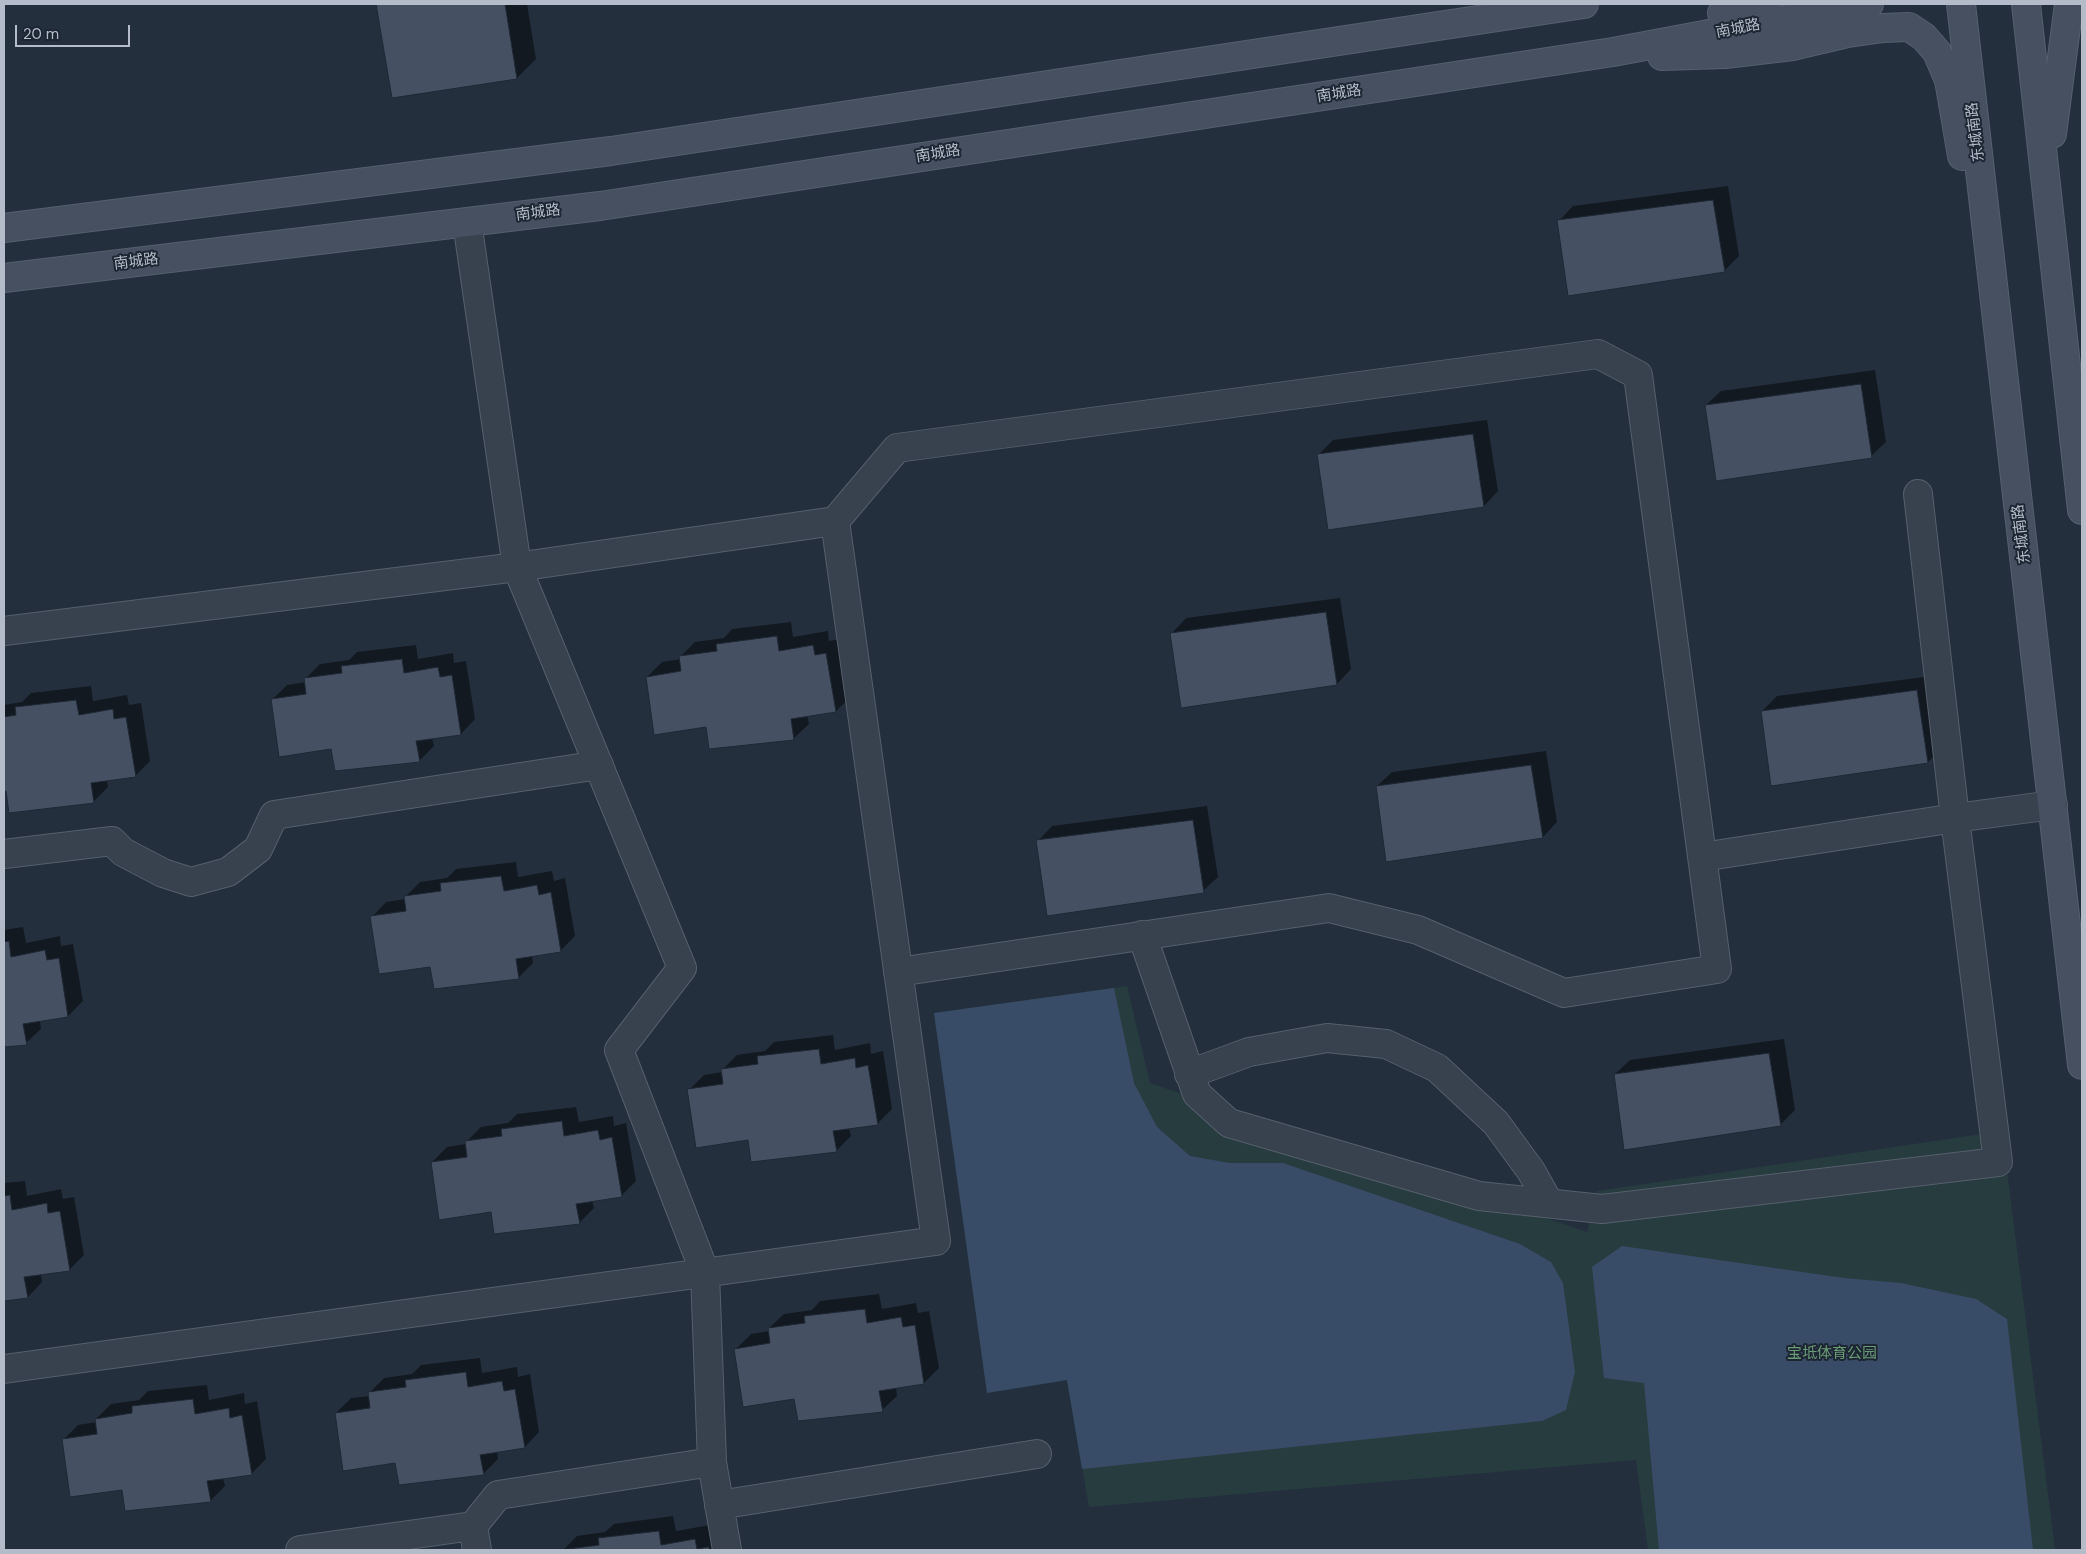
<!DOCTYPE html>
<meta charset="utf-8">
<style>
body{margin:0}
#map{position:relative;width:2086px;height:1554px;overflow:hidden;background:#242f3e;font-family:"DM Sans",sans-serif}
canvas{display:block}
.frame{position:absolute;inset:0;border:5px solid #b4bcc9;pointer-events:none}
.scale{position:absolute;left:15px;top:25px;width:115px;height:22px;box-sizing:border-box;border:2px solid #b4bcc9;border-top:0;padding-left:6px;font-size:15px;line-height:18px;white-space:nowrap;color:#b4bcc9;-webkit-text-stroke:4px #1d2633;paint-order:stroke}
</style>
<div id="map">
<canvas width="2086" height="1554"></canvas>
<div class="frame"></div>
<div class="scale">20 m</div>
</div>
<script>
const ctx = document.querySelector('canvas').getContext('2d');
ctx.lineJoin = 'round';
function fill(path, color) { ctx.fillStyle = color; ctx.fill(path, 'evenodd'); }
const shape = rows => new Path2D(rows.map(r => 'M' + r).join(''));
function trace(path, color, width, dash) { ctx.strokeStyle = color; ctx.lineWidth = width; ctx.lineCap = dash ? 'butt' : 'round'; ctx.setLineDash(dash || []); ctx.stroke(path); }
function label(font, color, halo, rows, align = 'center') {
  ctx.font = font + ' "DM Sans","Noto Sans SC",sans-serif'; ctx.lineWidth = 4; ctx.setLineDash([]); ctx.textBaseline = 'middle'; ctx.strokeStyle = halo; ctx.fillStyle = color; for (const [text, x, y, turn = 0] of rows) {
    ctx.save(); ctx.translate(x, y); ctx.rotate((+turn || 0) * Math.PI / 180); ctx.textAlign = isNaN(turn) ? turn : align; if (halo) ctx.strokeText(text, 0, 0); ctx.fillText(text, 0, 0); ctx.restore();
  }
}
fill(shape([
 [1127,986,1150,1083,1587,1232,1597,1191,2002,1131,2055,1550,1648,1550,1636,1460,1089,1507,1067,1380,987,1393,934,1013]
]), '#263c3f');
fill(shape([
 [1114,988,1134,1083,1157,1127,1190,1156,1230,1163,1283,1163,1520,1244,1551,1262,1563,1283,1575,1372,1566,1410,1542,1421,1082,1469,1067,1380,987,1393,934,1013],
 [1622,1246,1844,1278,1901,1283,1976,1299,2007,1319,2033,1550,1659,1550,1644,1383,1604,1378,1592,1267]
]), '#394c67');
fill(shape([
 [377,4,527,4,536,59,517,78,393,97],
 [1728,186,1739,256,1724,271,1559,221,1573,206],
 [1875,370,1886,442,1871,456,1706,405,1721,391],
 [1487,420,1498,491,1484,506,1318,455,1333,440],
 [1340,598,1351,669,1337,684,1172,633,1186,618],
 [791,622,793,637,828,631,829,641,841,639,851,697,836,711,807,715,809,724,794,738,710,748,707,726,647,677,662,662,681,659,681,656,695,642,724,638,732,629],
 [416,645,418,659,453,653,454,663,466,661,475,719,461,734,432,738,434,746,419,761,332,748,272,700,287,685,306,682,305,679,320,664,349,660,357,652],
 [1932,676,1943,747,1928,762,1762,711,1777,696],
 [91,686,93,701,127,695,129,705,141,703,150,761,135,776,107,780,108,787,93,802,4,790,4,705,22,702,31,693],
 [1546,751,1557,822,1543,837,1377,786,1392,772],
 [1207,806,1218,877,1203,891,1038,841,1052,826],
 [516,862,518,877,552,871,554,881,565,878,575,936,560,951,532,955,533,963,518,978,431,966,372,917,386,902,406,899,405,897,420,882,447,878,456,869],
 [23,927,26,943,60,936,61,946,73,944,83,1001,68,1016,40,1020,41,1029,26,1043,4,1046,4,930],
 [833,1035,835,1050,870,1043,871,1054,883,1051,892,1109,877,1124,849,1128,851,1136,836,1151,749,1139,689,1090,704,1075,723,1072,722,1070,737,1055,765,1051,774,1042],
 [1784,1039,1795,1110,1780,1125,1615,1074,1630,1060],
 [576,1107,579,1122,613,1116,614,1126,626,1123,636,1181,621,1196,592,1200,594,1208,579,1223,492,1211,432,1162,447,1147,466,1144,466,1142,481,1127,508,1123,517,1114],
 [25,1181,27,1196,61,1189,63,1199,74,1197,84,1255,69,1270,41,1274,42,1282,28,1297,4,1299,4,1183],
 [879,1294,882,1309,916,1303,918,1313,929,1311,939,1368,924,1383,896,1387,897,1396,882,1410,795,1398,736,1349,751,1334,769,1331,769,1328,784,1314,812,1310,820,1301],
 [480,1358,482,1373,517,1367,518,1377,530,1374,539,1432,525,1447,497,1451,498,1459,483,1474,396,1462,336,1413,351,1398,370,1396,369,1393,384,1378,412,1374,421,1365],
 [207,1385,209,1400,244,1393,245,1404,257,1401,266,1459,251,1474,223,1478,225,1486,210,1501,123,1488,63,1440,78,1425,97,1422,96,1419,111,1404,139,1400,148,1391],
 [673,1516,676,1531,710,1525,726,1550,563,1550,577,1536,605,1532,614,1524]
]), '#0007');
const building = shape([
 [376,4,505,4,517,79,392,98,376,4],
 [1713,200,1725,272,1568,296,1557,220,1713,200],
 [1861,384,1872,458,1716,481,1705,405,1861,384],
 [1473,434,1484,507,1328,530,1317,454,1473,434],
 [1326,612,1337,685,1181,708,1170,633,1326,612],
 [777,636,779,651,813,645,815,655,826,653,836,712,791,719,794,740,709,749,706,727,654,735,646,677,681,671,679,656,717,651,716,644,777,636],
 [402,659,404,673,438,667,440,677,452,675,461,735,416,741,420,762,335,771,331,749,279,757,271,699,306,694,304,678,342,673,341,666,402,659],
 [1917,690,1928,763,1771,786,1761,711,1917,690],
 [76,700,79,715,113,709,114,719,126,717,136,777,91,783,94,803,9,813,6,791,4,792,4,717,16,715,15,707,76,700],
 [1531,765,1543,838,1386,862,1376,786,1531,765],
 [1193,820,1204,893,1047,916,1036,840,1193,820],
 [501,876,504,891,537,885,539,895,551,892,561,952,516,959,519,979,434,989,430,967,379,974,370,916,406,911,404,896,441,891,440,883,501,876],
 [9,941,11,957,45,950,47,960,59,958,68,1017,23,1024,27,1045,4,1047,4,942,9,941],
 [819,1049,821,1064,855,1058,856,1068,868,1065,878,1125,833,1131,837,1152,751,1162,748,1140,696,1148,687,1089,723,1084,721,1069,758,1064,757,1056,819,1049],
 [1769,1053,1781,1126,1624,1150,1614,1074,1769,1053],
 [562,1121,564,1136,598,1130,600,1140,612,1137,622,1197,576,1204,580,1224,494,1234,491,1212,439,1220,431,1162,467,1157,465,1141,502,1136,501,1129,562,1121],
 [10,1195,12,1210,47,1203,48,1213,60,1211,70,1271,24,1277,28,1298,4,1301,4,1196,10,1195],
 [865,1309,867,1323,901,1317,903,1327,915,1325,924,1384,879,1391,883,1412,798,1421,794,1399,743,1407,734,1349,770,1343,768,1328,805,1323,804,1316,865,1309],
 [466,1372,468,1387,502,1381,504,1391,515,1389,525,1448,480,1455,484,1475,399,1485,395,1463,343,1471,335,1413,370,1408,368,1392,406,1387,405,1380,466,1372],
 [193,1399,195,1414,229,1408,230,1418,242,1415,252,1475,207,1481,211,1502,125,1511,122,1490,70,1497,62,1439,97,1434,95,1419,132,1413,132,1406,193,1399],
 [659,1531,661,1545,695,1539,697,1549,709,1547,709,1550,561,1550,599,1545,598,1538,659,1531]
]);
fill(building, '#455162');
trace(building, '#1f2835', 1);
const minor = shape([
 [467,222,517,567,682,968,619,1050,705,1273,712,1462],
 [835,521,897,448,1598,354,1638,375,1717,969,1564,993,1418,930,1329,908,898,972],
 [4,631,517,567,835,521,936,1241,4,1369],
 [4,854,112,841,123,852,163,873,191,882,228,872,258,849,274,815,599,765],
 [1702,857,1955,818,2053,805],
 [1142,935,1197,1094,1229,1123,1479,1196,1602,1209,1998,1162,1955,818,1918,494],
 [1189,1074,1249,1052,1327,1038,1386,1044,1437,1068,1496,1123,1531,1171,1549,1203],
 [719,1505,1037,1454],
 [473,1526,477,1550],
 [300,1550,473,1526,498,1495,712,1462,727,1550]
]);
const secondary = shape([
 [1961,4,2082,1065],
 [2026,4,2082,510],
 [1722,13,1765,4],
 [1662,56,1725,54,1793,46,1848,33,1883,28,1909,27,1924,37,1937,52,1949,80,1962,156],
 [2052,134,2069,4],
 [4,228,611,151,1584,4],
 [4,278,600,206,1613,52,1869,4]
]);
trace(minor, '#565f6c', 30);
trace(secondary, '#565f6c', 30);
trace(minor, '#38414e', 28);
trace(secondary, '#465061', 28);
label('15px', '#b4bcc9', '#1d2633', [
 ["南城路",1738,29,-11],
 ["南城路",1339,94,-9],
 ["东城南路",1976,132,-97],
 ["南城路",938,154,-9],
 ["南城路",538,213,-7],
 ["南城路",136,262,-7],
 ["东城南路",2022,534,-97]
]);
label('15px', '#6b9a76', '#1d2633', [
 ["宝坻体育公园",1832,1354]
]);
</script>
